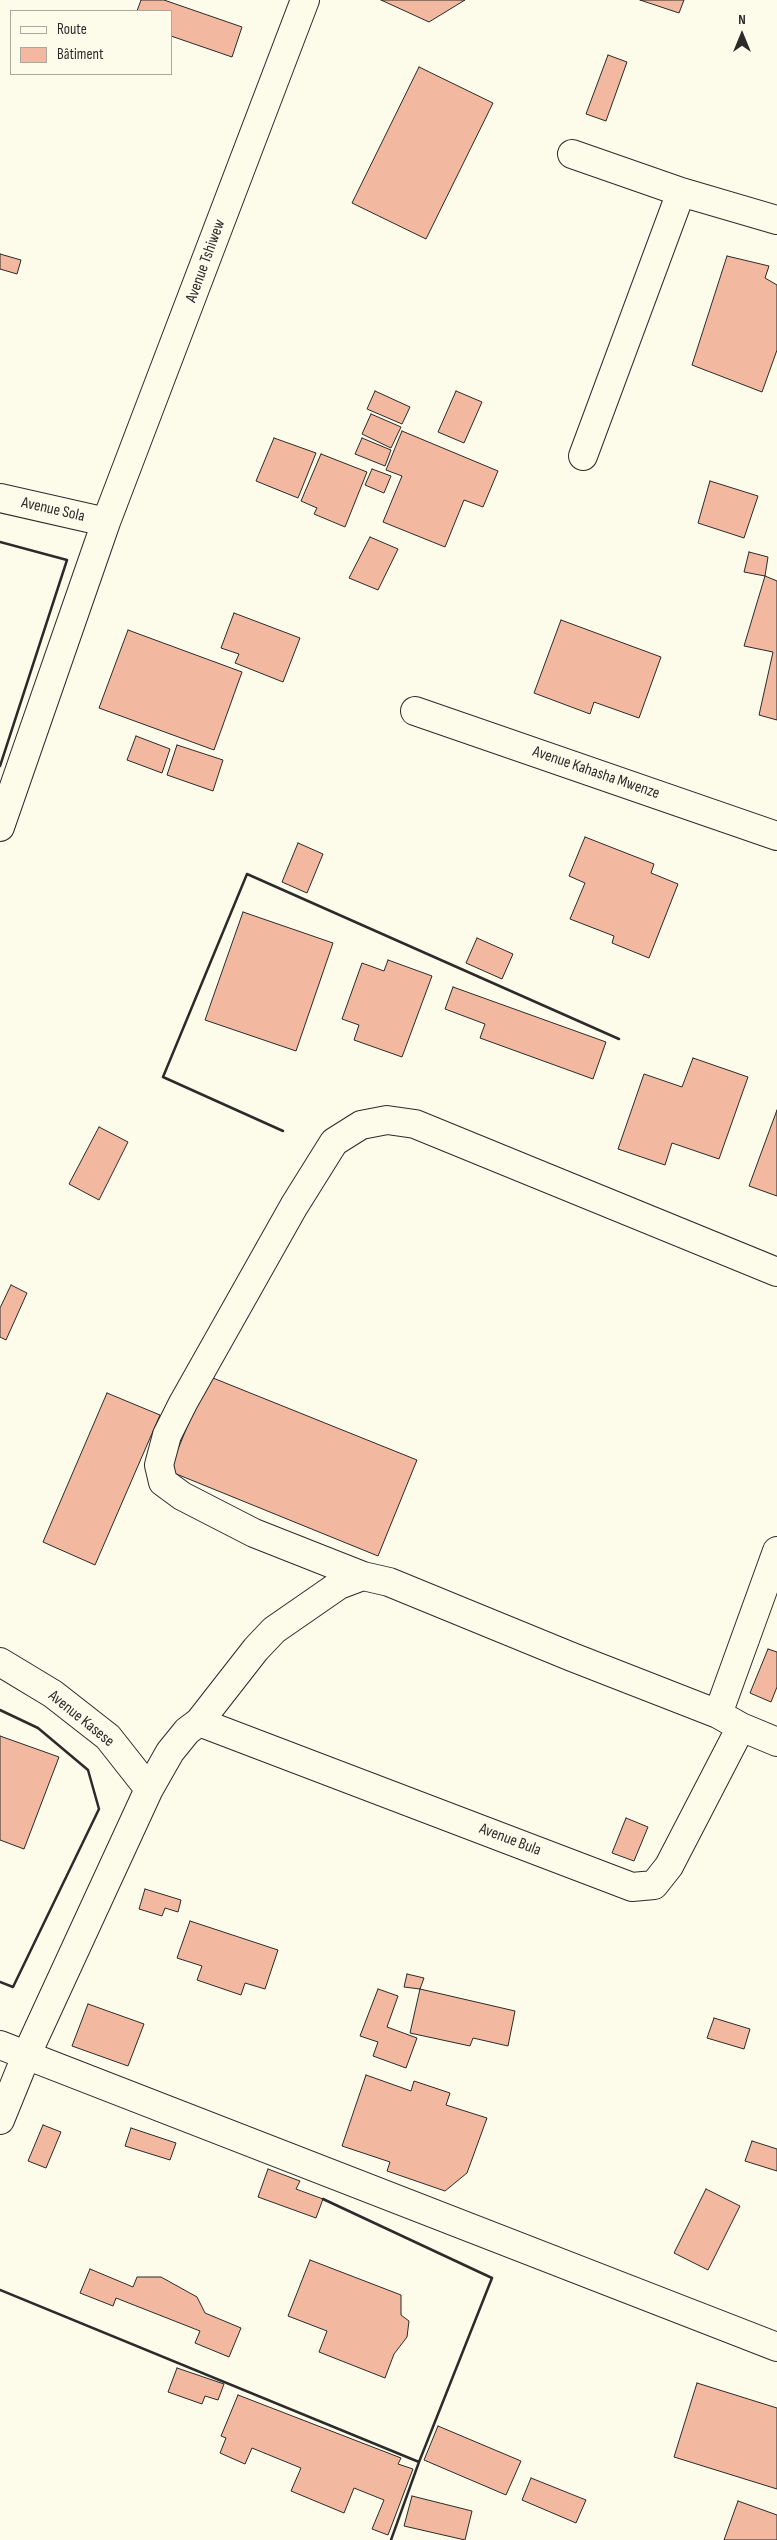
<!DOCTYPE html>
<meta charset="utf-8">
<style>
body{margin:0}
#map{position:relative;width:777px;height:2540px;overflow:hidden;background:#fdfbea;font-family:"Sofia Sans Condensed",sans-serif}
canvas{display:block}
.legend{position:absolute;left:10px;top:10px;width:162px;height:65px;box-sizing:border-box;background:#fdfbea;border:1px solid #a9a89e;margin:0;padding:6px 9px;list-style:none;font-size:15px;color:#2b2b2b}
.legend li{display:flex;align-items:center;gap:10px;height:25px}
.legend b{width:25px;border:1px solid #a9a89e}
.north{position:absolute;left:717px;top:10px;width:50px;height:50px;-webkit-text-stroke:4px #fdfbea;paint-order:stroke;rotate:0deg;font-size:14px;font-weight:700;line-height:20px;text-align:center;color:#2b2b2b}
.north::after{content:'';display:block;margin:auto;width:18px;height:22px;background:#2b2b2b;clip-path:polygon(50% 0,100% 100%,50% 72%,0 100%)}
</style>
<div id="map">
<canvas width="777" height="2540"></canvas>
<ul class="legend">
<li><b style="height:6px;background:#fdfbea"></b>Route</li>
<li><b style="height:14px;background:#f2b8a0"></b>Bâtiment</li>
</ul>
<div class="north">N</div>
</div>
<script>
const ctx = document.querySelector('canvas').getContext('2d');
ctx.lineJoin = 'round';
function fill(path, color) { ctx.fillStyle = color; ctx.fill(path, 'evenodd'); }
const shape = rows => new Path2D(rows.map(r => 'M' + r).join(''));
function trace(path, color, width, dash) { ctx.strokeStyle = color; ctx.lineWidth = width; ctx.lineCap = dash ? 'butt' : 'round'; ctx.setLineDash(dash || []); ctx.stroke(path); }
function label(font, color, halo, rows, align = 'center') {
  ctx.font = font + ' "Sofia Sans Condensed",sans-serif'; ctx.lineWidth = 4; ctx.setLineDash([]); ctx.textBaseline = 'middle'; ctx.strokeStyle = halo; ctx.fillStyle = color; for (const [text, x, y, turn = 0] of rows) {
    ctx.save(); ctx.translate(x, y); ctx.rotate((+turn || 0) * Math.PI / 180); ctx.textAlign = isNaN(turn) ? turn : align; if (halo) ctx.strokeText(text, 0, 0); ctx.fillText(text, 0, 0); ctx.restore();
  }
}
const building = shape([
 [141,0,164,0,242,27,232,57,171,36,171,11,137,11,141,0],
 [381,0,465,0,429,22,381,0],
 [640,0,684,0,679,13,640,0],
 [608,55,627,62,606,121,586,114,608,55],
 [419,67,493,103,426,239,352,203,419,67],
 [0,254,21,260,17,274,0,269,0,254],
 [727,256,769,266,765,278,777,285,777,350,762,392,692,365,727,256],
 [375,391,410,407,402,424,367,409,375,391],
 [456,391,482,402,464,443,438,432,456,391],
 [371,414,401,427,391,448,362,434,371,414],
 [402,431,498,471,483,507,464,500,445,547,383,522,402,476,386,470,402,431],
 [274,438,316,453,298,498,256,481,274,438],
 [362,438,391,450,385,466,355,454,362,438],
 [321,454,367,472,345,527,314,514,317,508,301,501,321,454],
 [372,469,391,476,384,493,365,485,372,469],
 [710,481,758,496,744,538,698,523,710,481],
 [370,537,398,549,378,590,349,578,370,537],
 [749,552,768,557,765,576,744,572,749,552],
 [765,576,777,581,777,720,759,715,773,652,744,646,765,576],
 [234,613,300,638,283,682,235,663,239,654,221,648,234,613],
 [561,620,661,657,639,718,594,702,590,714,534,693,561,620],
 [128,630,242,672,214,750,99,708,128,630],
 [136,736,170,749,162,773,127,760,136,736],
 [177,745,223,760,213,791,167,775,177,745],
 [585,837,654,864,651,873,678,884,649,958,612,943,614,936,570,919,585,883,569,876,585,837],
 [298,843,323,854,307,893,282,882,298,843],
 [243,912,333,943,296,1051,205,1020,243,912],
 [477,938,513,954,502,979,466,963,477,938],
 [388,960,432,976,402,1057,354,1040,359,1025,342,1019,362,963,384,971,388,960],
 [453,987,606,1042,593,1079,480,1038,485,1024,445,1009,453,987],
 [693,1058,748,1077,719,1159,672,1143,665,1165,618,1149,644,1074,682,1087,693,1058],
 [777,1110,777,1196,749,1186,777,1110],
 [99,1127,128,1142,99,1200,69,1184,99,1127],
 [11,1285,27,1293,6,1340,0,1337,0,1308,11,1285],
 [208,1376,417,1460,378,1556,169,1471,208,1376],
 [107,1393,160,1415,95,1565,43,1542,107,1393],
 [768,1649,777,1652,777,1687,771,1702,750,1693,768,1649],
 [0,1736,59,1757,24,1849,0,1840,0,1736],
 [626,1818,648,1827,634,1861,612,1853,626,1818],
 [145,1889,181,1900,178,1912,165,1908,162,1916,139,1909,145,1889],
 [190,1921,278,1950,265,1989,245,1983,241,1995,197,1980,202,1966,177,1958,190,1921],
 [407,1974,424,1978,420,1989,404,1987,407,1974],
 [378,1989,398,1996,387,2027,417,2038,406,2068,373,2056,378,2042,360,2036,378,1989],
 [420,1989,515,2011,508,2046,473,2038,470,2046,410,2033,420,1989],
 [88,2004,144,2024,128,2066,72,2046,88,2004],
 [714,2018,750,2029,744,2049,707,2038,714,2018],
 [366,2075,411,2091,414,2081,450,2093,446,2105,487,2118,467,2173,445,2191,387,2171,390,2162,342,2146,366,2075],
 [43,2125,61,2132,46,2168,28,2161,43,2125],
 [131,2128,176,2143,170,2160,125,2146,131,2128],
 [752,2141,777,2149,777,2171,745,2161,752,2141],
 [268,2169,300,2181,296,2189,323,2199,316,2218,258,2197,268,2169],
 [706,2189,740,2206,708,2270,674,2253,706,2189],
 [310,2260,401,2295,401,2315,409,2321,407,2337,394,2354,385,2378,319,2352,327,2331,288,2316,310,2260],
 [90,2269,133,2287,137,2277,161,2277,197,2297,205,2313,241,2328,229,2357,195,2343,200,2331,116,2298,113,2306,80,2293,90,2269],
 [177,2368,224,2384,218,2400,205,2396,202,2404,168,2392,177,2368],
 [697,2383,777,2408,777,2489,674,2457,697,2383],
 [238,2395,401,2458,398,2464,413,2469,388,2535,372,2529,384,2500,354,2488,344,2513,291,2491,301,2468,252,2448,245,2464,220,2453,226,2438,221,2436,238,2395],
 [438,2426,521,2461,506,2495,424,2460,438,2426],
 [531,2478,586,2500,576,2523,522,2500,531,2478],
 [412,2496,472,2511,465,2540,404,2526,412,2496],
 [738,2501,777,2515,777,2540,724,2540,738,2501]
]);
fill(building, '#f2b8a0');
trace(building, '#2b2b2b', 1);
const minor = shape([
 [572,154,681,192,777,220],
 [583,456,681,192],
 [0,498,106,522],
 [415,711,777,836],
 [0,827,106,522,305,0],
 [363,1576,254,1533,182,1496,163,1482,159,1465,167,1435,183,1403,294,1206,334,1142,361,1125,387,1120,415,1124,777,1272],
 [0,1662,53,1694,108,1737,149,1789],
 [718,1714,777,1551],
 [199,1722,632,1887,654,1885,669,1866,741,1727],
 [0,2045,777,2347],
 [0,2120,26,2056,149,1789,170,1752,187,1731,199,1722,256,1649,274,1630,339,1585,363,1576,389,1582,572,1657,718,1714,741,1727,777,1742]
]);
trace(minor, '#2b2b2b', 30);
trace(minor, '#fdfbea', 28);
trace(shape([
 [0,542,67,560,0,766],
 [283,1131,163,1077,247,874,619,1039],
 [0,1710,38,1728,88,1770,99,1809,13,1987,0,1982],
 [323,2199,492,2278,419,2462,391,2540],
 [0,2290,419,2462]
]), '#2b2b2b', 2.5);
label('16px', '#2b2b2b', '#fdfbea', [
 ["Avenue Tshiwew",206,261,-70],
 ["Avenue Sola",53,510,13],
 ["Avenue Kahasha Mwenze",596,773,19],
 ["Avenue Kasese",81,1719,39],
 ["Avenue Bula",510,1840,21]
]);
</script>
